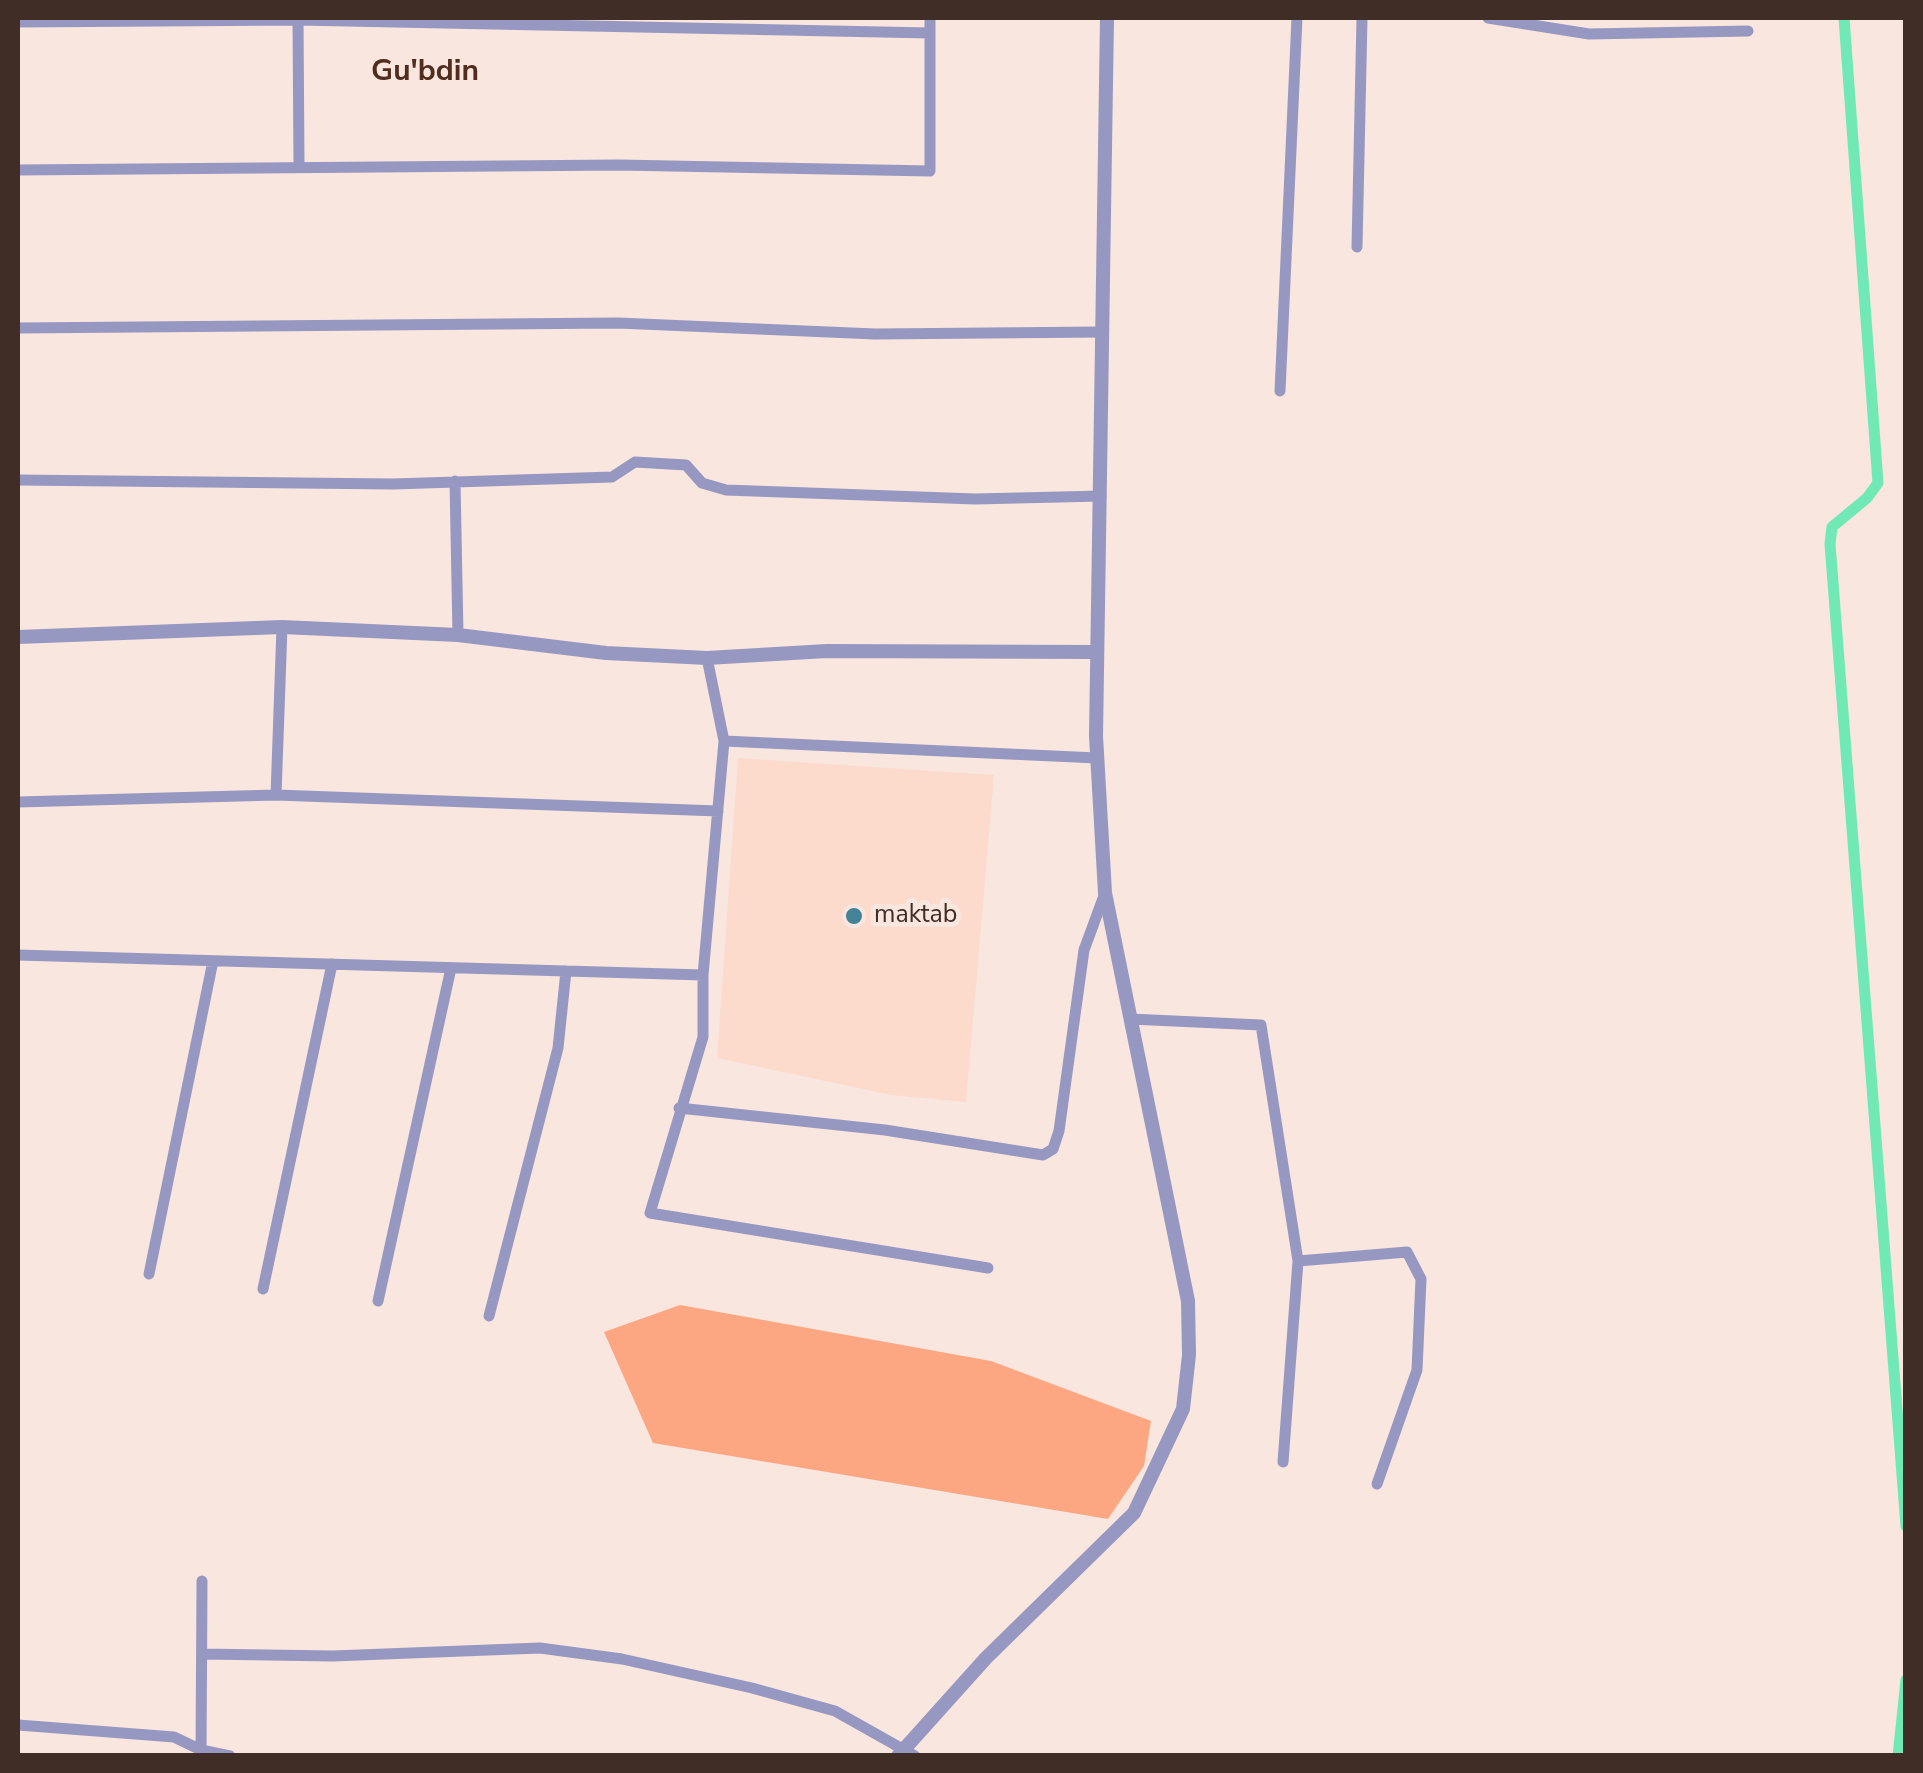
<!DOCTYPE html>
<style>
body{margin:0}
#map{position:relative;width:1923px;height:1773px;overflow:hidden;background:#f9e6df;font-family:"Nunito Sans",sans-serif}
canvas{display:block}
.frame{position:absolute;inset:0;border:20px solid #3f2d26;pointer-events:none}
</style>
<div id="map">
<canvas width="1923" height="1773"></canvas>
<div class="frame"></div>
</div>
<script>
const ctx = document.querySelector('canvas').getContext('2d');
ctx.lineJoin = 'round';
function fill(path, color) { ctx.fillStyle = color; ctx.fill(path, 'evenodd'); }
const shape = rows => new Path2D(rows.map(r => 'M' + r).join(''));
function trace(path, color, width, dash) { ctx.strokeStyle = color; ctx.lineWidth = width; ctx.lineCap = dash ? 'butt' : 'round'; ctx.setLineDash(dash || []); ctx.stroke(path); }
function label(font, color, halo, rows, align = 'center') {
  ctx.font = font + ' "Nunito Sans",sans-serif'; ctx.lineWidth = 10; ctx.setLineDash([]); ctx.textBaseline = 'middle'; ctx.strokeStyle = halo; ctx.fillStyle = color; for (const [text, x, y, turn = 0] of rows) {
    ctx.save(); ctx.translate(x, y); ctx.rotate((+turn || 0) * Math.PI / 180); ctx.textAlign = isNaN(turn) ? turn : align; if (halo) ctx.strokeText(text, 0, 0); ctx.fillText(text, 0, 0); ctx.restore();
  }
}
fill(shape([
 [738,758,994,775,966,1102,891,1095,717,1058]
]), '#fcdbcd');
fill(shape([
 [680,1305,991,1361,1151,1421,1144,1466,1108,1519,653,1443,604,1332]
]), '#fda782');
trace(shape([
 [1844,18,1878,483,1867,498,1832,527,1830,544,1906,1526],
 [1898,1756,1906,1680]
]), '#71e9b6', 11);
trace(shape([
 [298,18,299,165],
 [1488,18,1589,34,1748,31],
 [18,22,298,20,930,33],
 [18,170,619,165,930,171,930,18],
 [1357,247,1362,18],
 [18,328,618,323,875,334,1101,332],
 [1280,391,1297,18],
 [18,480,393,484,612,477,635,462,686,465,702,483,726,490,975,499,1101,496],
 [455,481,458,635],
 [707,658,724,741,703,975,703,1037,650,1213,988,1268],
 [724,741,1097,758],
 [276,795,282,627],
 [18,802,276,795,718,811],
 [18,955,703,975],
 [1130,1019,1261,1025,1298,1261,1283,1462],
 [679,1108,885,1130,1043,1155,1053,1149,1059,1131,1084,950,1105,893],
 [1298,1261,1407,1252,1421,1279,1417,1370,1377,1484],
 [149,1274,213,961],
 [263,1289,332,964],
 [378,1301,451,968],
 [489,1316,558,1048,566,971],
 [202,1654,333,1656,540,1648,622,1659,752,1688,835,1711,915,1756],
 [18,1725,174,1737,201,1750,230,1756],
 [201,1756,202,1581]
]), '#9798c1', 11);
trace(shape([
 [18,637,282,627,458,635,606,653,707,658,827,651,1094,652],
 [898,1756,986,1658,1134,1513,1183,1409,1189,1355,1188,1301,1105,893,1096,736,1107,18]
]), '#9798c1', 14);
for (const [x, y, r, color] of [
 [854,916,10,"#448298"]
]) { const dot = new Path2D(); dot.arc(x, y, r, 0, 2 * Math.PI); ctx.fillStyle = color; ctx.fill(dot); trace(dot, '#f9e6df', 4); }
label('25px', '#3f2d26', '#f9e6df', [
 ["maktab",874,916]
], 'left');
label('bold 30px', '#512d1e', '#f9e6df', [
 ["Gu'bdin",425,73]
]);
</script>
